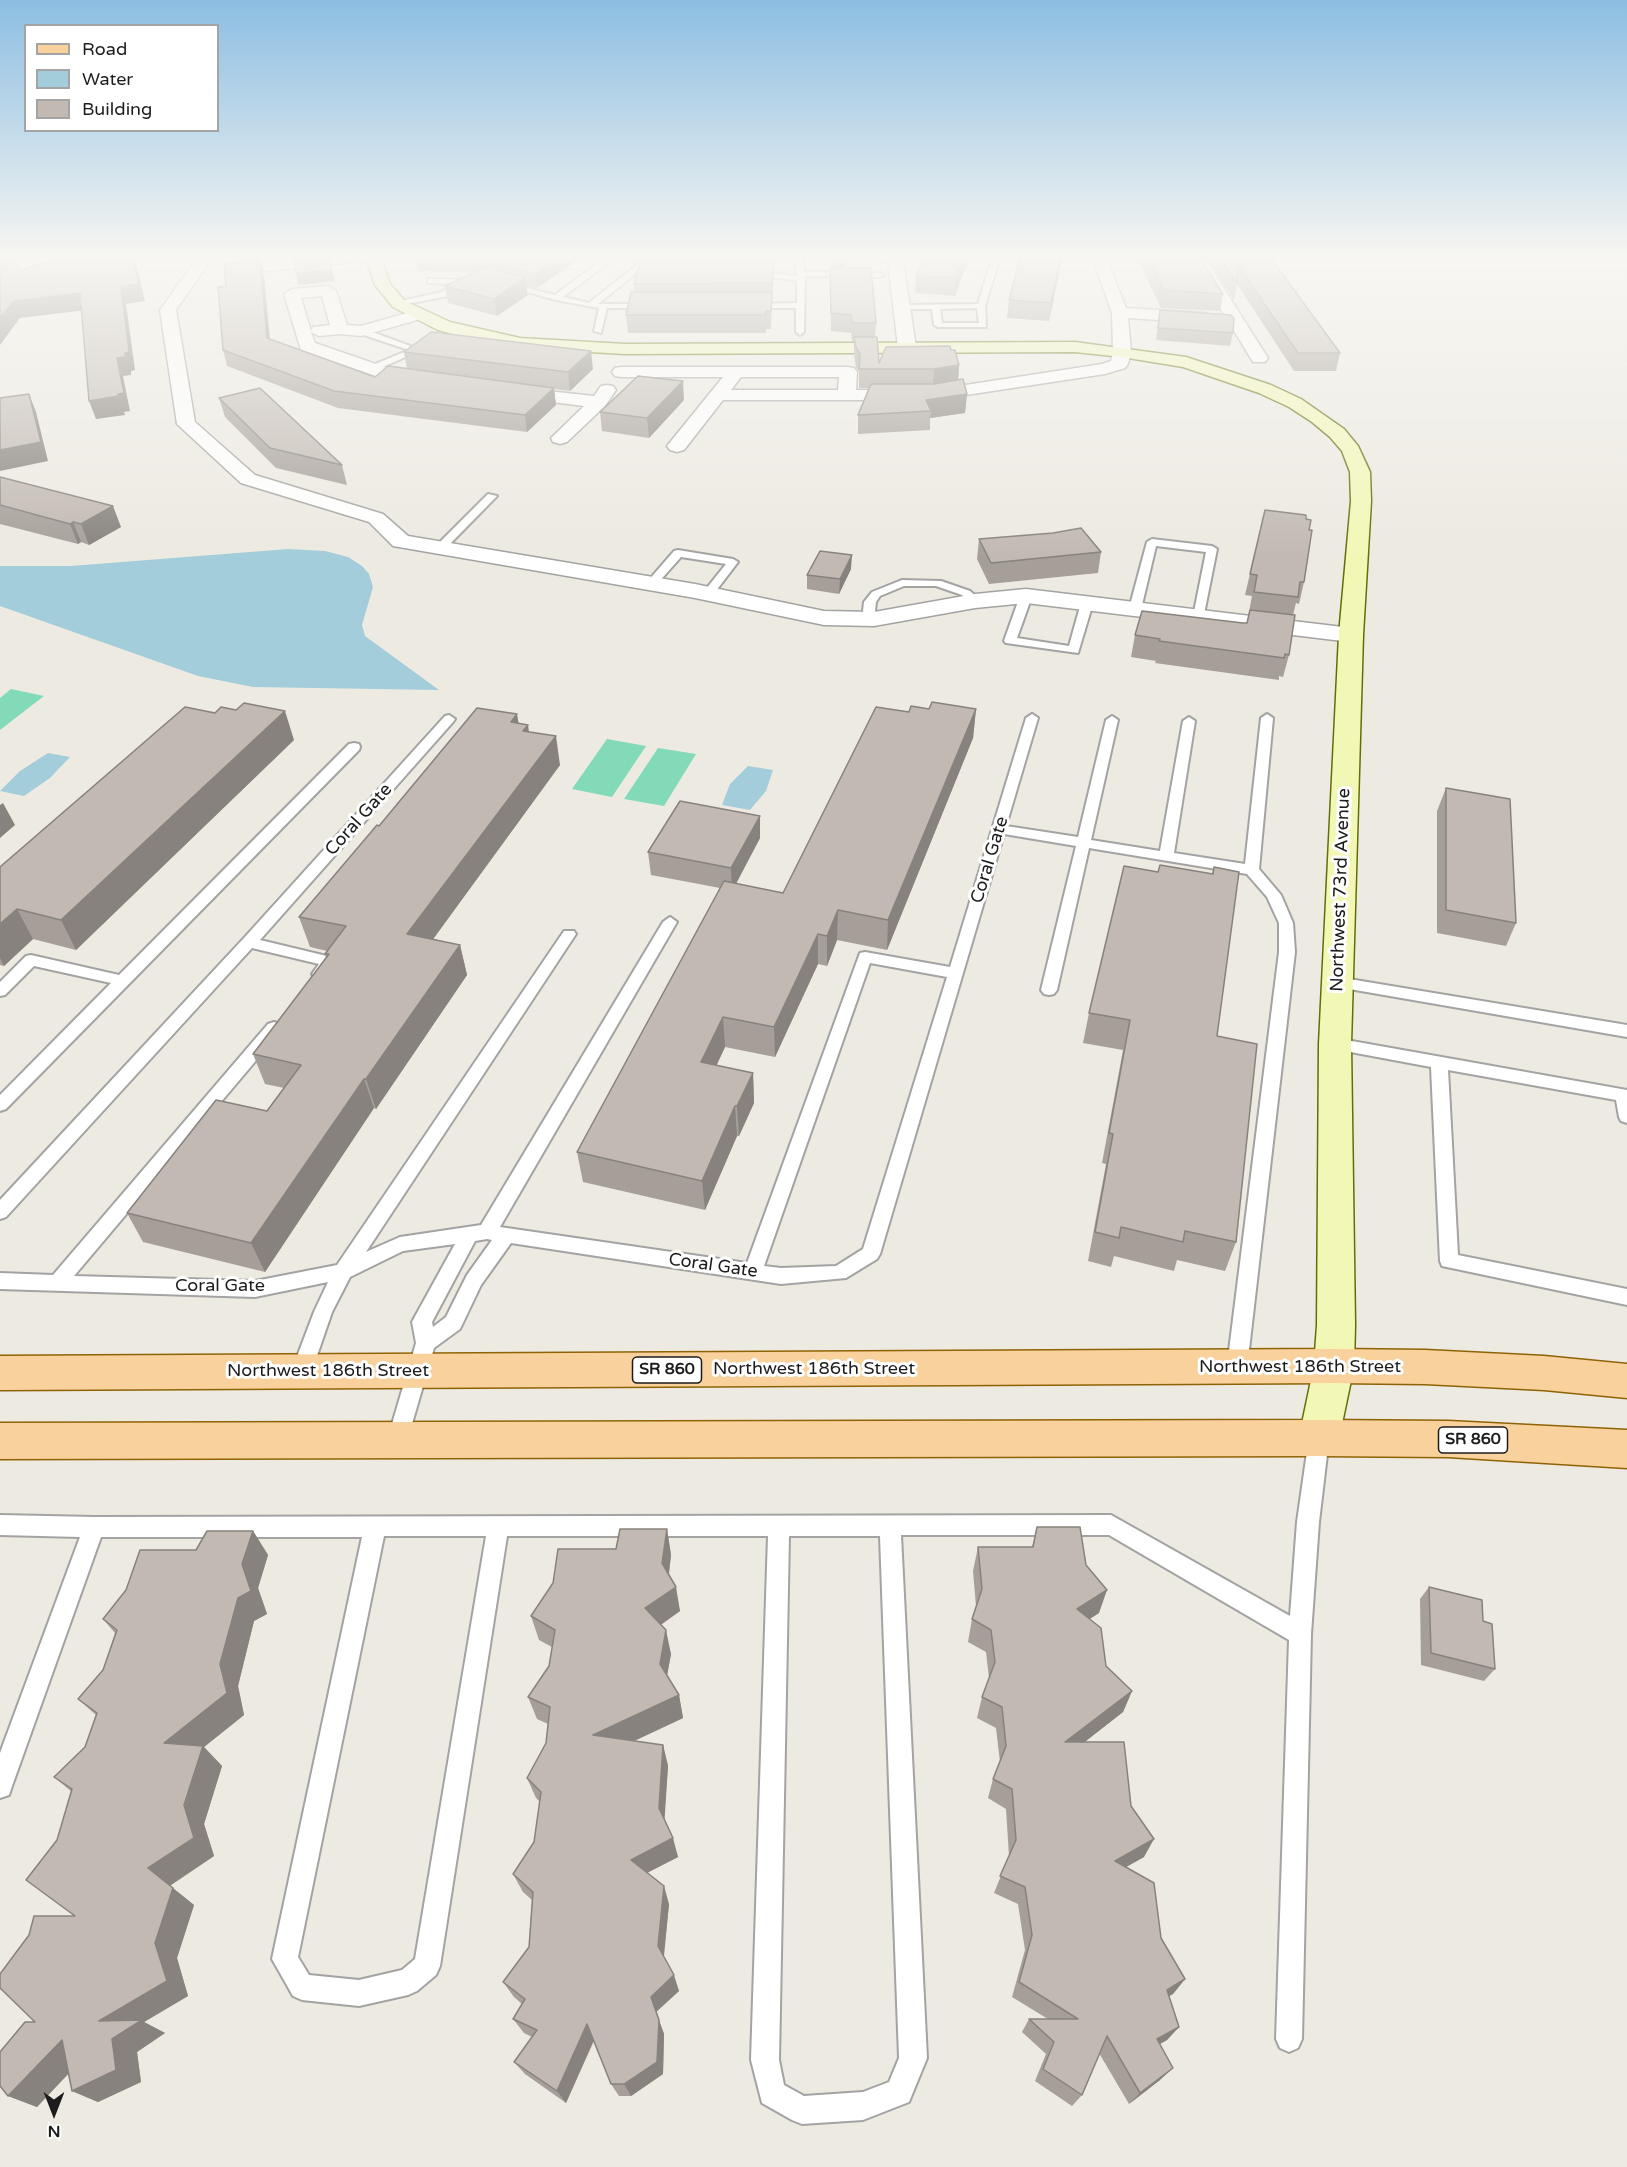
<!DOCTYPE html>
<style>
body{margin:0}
#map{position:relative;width:1627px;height:2167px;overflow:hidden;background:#edeae2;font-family:"Varela Round",sans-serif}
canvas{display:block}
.legend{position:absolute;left:24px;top:24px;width:195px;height:108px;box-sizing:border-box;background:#fff;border:2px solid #a4a4a4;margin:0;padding:8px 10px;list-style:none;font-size:18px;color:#1c1c1c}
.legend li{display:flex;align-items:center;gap:12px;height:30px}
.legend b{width:30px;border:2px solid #a4a4a4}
.north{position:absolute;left:24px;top:2083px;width:60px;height:60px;-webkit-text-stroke:4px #fff;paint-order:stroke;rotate:180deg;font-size:16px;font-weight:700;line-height:24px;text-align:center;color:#1c1c1c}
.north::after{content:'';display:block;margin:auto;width:21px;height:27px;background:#1c1c1c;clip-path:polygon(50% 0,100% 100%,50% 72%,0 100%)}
</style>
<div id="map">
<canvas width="1627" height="2167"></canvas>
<ul class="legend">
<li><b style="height:8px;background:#f8d19c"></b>Road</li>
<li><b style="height:16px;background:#a3cdda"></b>Water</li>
<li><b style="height:16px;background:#c1b9b2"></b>Building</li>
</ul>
<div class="north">N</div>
</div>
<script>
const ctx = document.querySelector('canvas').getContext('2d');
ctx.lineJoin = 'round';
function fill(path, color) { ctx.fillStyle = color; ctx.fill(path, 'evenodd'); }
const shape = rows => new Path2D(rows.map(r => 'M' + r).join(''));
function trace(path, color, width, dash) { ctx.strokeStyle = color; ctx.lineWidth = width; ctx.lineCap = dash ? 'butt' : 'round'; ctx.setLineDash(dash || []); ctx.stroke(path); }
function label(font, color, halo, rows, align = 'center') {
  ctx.font = font + ' "Varela Round",sans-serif'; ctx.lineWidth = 6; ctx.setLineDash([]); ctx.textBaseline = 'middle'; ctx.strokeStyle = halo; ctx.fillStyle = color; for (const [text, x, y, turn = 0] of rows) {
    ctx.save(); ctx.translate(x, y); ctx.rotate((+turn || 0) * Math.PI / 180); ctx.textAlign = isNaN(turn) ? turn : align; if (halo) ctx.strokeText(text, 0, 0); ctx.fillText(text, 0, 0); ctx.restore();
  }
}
fill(shape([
 [11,689,44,696,0,730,0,698],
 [607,739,646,746,612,797,572,789],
 [658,748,696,754,664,806,624,799]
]), '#82dab9');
fill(shape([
 [288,549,325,551,348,557,362,566,369,574,373,587,362,625,365,636,439,690,253,687,198,676,0,606,0,566,71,566],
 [48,753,70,757,50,778,24,796,0,791,20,771],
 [748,766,773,770,766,791,750,810,722,805,730,784]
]), '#a3cdda');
const lane = shape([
 [610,254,649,257,664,261,660,263,650,262,598,304,652,304,652,308,607,308,601,333,594,331,599,308,556,300,502,285,506,283,555,295,610,254],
 [615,258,642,261,589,303,563,297,615,258],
 [795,254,802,254,804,272,880,273,884,275,880,277,805,276,804,332,800,335,796,332,796,308,749,308,745,306,749,304,797,303,797,281,747,273,751,271,797,276,795,254],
 [993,254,1001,254,985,306,986,327,938,327,934,325,932,309,901,309,897,307,901,305,978,304,993,254],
 [977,308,979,323,942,323,940,309,977,308],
 [431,279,478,280,482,282,478,284,463,284,448,296,396,306,396,302,442,292,455,284,428,283,428,279,431,279],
 [358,329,364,329,421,350,374,371,368,371,368,367,409,350,358,333,358,329],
 [488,494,497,496,444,550,436,550,436,546,488,494],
 [1152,539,1212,546,1217,549,1203,619,1195,619,1193,617,1206,552,1156,546,1141,609,1135,612,1129,609,1147,542,1152,539],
 [678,550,733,559,738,562,712,596,708,597,702,594,726,564,681,557,656,585,648,585,648,581,674,551,678,550],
 [902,580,941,581,970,591,981,601,979,603,971,603,962,595,936,586,904,586,880,596,876,602,875,611,880,619,874,622,870,621,863,611,864,602,872,592,902,580],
 [1026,593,1032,596,1017,638,1069,646,1081,603,1087,600,1091,601,1093,603,1078,653,1006,643,1004,641,1020,596,1026,593],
 [1032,714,1038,718,1006,826,1078,837,1106,720,1112,716,1118,720,1091,840,1160,851,1183,721,1189,717,1195,721,1174,853,1245,864,1261,718,1267,714,1273,718,1259,869,1281,895,1293,923,1295,952,1247,1367,1244,1373,1237,1375,1230,1373,1227,1367,1279,952,1279,923,1267,897,1247,874,1089,848,1057,990,1054,994,1049,995,1044,994,1041,990,1076,846,1004,834,880,1254,877,1259,846,1278,781,1284,511,1243,481,1285,460,1329,434,1348,407,1441,404,1448,397,1450,390,1448,387,1441,416,1343,412,1322,455,1244,403,1251,350,1277,332,1312,312,1370,309,1376,302,1379,295,1376,292,1370,314,1312,328,1282,255,1297,0,1289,0,1273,53,1275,268,1024,274,1022,280,1024,282,1028,280,1032,74,1276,255,1281,337,1265,564,931,574,931,576,934,574,937,366,1252,400,1237,481,1225,663,922,670,917,677,922,500,1227,747,1263,860,953,865,952,950,967,1026,718,1032,714],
 [870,963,947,977,863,1249,836,1266,781,1268,764,1266,870,963],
 [487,1239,492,1240,467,1275,446,1317,433,1327,432,1322,475,1241,487,1239],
 [449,715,455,719,453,722,260,940,335,958,338,962,325,978,320,979,312,974,319,964,252,948,6,1217,0,1219,0,1200,244,938,445,716,449,715],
 [354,743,359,744,360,747,359,750,6,1109,0,1111,0,1095,111,983,34,966,5,995,0,996,0,982,26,956,31,955,119,975,349,744,354,743],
 [1337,977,1627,1025,1627,1037,1332,986,1329,982,1332,978,1337,977],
 [1335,1038,1627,1090,1627,1123,1621,1121,1619,1117,1616,1100,1448,1070,1458,1255,1627,1289,1627,1305,1442,1266,1440,1261,1431,1067,1329,1048,1327,1044,1329,1040,1335,1038],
 [1319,1429,1326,1432,1329,1438,1319,1522,1311,1634,1302,2039,1298,2048,1289,2052,1280,2048,1276,2039,1289,1640,1109,1535,901,1535,927,2058,909,2102,863,2120,802,2124,792,2120,762,2103,751,2060,768,1536,507,1536,440,1966,436,1975,417,1991,408,1995,359,2006,302,2000,293,1996,272,1959,362,1537,101,1537,12,1786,9,1795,0,1798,0,1753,80,1537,0,1535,0,1515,94,1517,1111,1515,1290,1616,1297,1522,1309,1438,1312,1432,1319,1429],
 [384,1536,486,1536,415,1959,402,1970,359,1980,309,1975,298,1957,384,1536],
 [789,1536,880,1536,899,2058,889,2082,863,2092,804,2096,784,2085,779,2060,789,1536]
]);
const street = shape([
 [200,254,215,254,176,310,195,422,255,475,383,514,408,536,695,584,824,611,874,612,975,594,1026,589,1351,628,1359,630,1363,635,1359,640,1351,642,1026,603,975,608,874,626,824,625,695,598,393,546,369,522,241,483,177,424,160,310,200,254],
 [259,254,273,254,274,261,343,254,380,255,372,260,267,271,259,266,259,254],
 [858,254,894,254,903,262,916,347,913,351,901,351,898,347,888,263,861,257,858,254],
 [1091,254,1202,254,1268,358,1265,362,1253,362,1191,260,1108,262,1126,308,1205,313,1213,318,1205,323,1128,318,1131,352,1128,364,1125,368,1105,374,933,400,723,400,684,450,677,452,670,450,667,446,723,377,621,377,615,376,612,372,615,368,621,367,848,367,854,368,857,372,856,390,933,390,1102,364,1111,361,1113,352,1112,313,1091,254],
 [741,377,839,377,838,390,731,390,741,377],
 [328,286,336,291,347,325,361,326,418,310,426,315,424,318,361,336,340,334,319,336,311,332,315,343,399,372,430,377,433,381,430,385,424,386,390,381,301,350,284,294,292,289,328,286],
 [322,296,330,325,313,327,311,331,301,298,322,296],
 [607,385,613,386,616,390,605,406,567,442,560,444,553,442,551,438,584,406,511,397,505,396,502,392,505,388,511,387,594,396,601,386,607,385]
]);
const secondary = shape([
 [365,254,379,254,390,284,405,301,450,322,520,338,625,344,1075,342,1186,357,1271,385,1301,399,1344,429,1358,446,1370,472,1371,501,1363,635,1351,1044,1355,1325,1354,1366,1339,1438,1333,1451,1319,1456,1305,1451,1299,1438,1314,1366,1317,1325,1319,1044,1339,635,1351,501,1350,472,1342,451,1330,437,1312,422,1289,407,1259,393,1183,367,1122,357,1075,352,625,354,520,348,471,339,438,330,393,307,375,285,365,254]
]);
const primary = shape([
 [1334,1349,1425,1350,1544,1356,1627,1364,1627,1398,1544,1390,1425,1384,1334,1383,0,1390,0,1356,1334,1349],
 [1319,1420,1448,1421,1627,1430,1627,1468,1448,1457,1319,1456,0,1459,0,1423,1319,1420]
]);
trace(lane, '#a3a3a3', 4);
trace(street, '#a3a3a3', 3);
trace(secondary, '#626e08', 3);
trace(primary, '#8f6305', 3);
fill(lane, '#fff');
fill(street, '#fff');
fill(secondary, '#f3f7b6');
fill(primary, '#f8d19c');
fill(shape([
 [413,254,586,254,537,288,526,286,528,295,497,316,448,303,445,286,474,273,418,271,417,267,416,267],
 [642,254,780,254,775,258,772,301,771,329,766,329,766,333,628,333,626,315,634,292,634,284],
 [830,254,857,254,842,268,876,323,875,337,879,363,951,350,959,365,958,380,967,394,965,413,930,418,930,430,858,434,858,415,869,388,859,388,859,372,856,367,854,355,854,341,852,341,851,333,831,331],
 [925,254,970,254,955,296,915,293,916,276],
 [1021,254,1063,254,1049,321,1007,318,1009,300],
 [1142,254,1198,254,1223,294,1220,311,1161,308,1140,264],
 [1203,254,1268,254,1340,353,1336,371,1294,371,1237,284,1234,300],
 [264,276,270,339,375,377,407,369,404,352,593,369,570,391,554,389,556,405,527,432,338,408,227,366,223,350,226,286],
 [1160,310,1233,333,1230,346,1156,340],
 [219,398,342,465,347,485,276,468,225,417],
 [684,400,649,438,602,431,600,412],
 [0,477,121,527,89,545,81,542,78,544,0,524],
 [1265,510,1304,582,1299,604,1296,603,1293,615,1289,655,1283,677,1279,676,1279,680,1155,663,1156,661,1131,657,1135,635,1247,623,1252,596,1245,595],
 [979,539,1101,552,1098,573,989,584,977,559],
 [851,569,839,594,807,589,807,575],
 [929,709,976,709,973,738,887,950,837,940,827,966,818,964,775,1057,725,1047,716,1066,753,1073,754,1103,739,1136,737,1136,705,1210,583,1182,577,1152,720,888,651,875,648,852,760,838,736,884,783,893,909,712],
 [518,723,529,732,560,765,433,939,460,945,467,975,376,1109,374,1108,265,1272,143,1242,127,1213,267,1111,284,1088,265,1084,253,1054,326,958,325,954,327,951,310,947,299,917,379,826],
 [294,740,76,950,33,939,4,966,0,965,0,867],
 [1446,788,1516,923,1506,946,1437,933,1437,811],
 [1214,867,1217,1036,1236,1242,1225,1271,1177,1260,1174,1271,1114,1256,1111,1267,1088,1261,1106,1164,1102,1163,1123,1050,1083,1043,1089,1013,1158,872,1212,874],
 [1037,1527,1086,1565,1099,1613,1089,1619,1106,1666,1132,1691,1123,1712,1084,1742,1131,1806,1144,1857,1125,1867,1161,1938,1185,1979,1173,1994,1169,1996,1179,2027,1167,2040,1160,2044,1160,2080,1129,2104,1099,2053,1082,2095,1072,2106,1035,2081,1046,2054,1022,2032,1029,2019,1048,2019,1012,1997,1025,1950,1018,1904,994,1893,1009,1856,1006,1809,988,1798,993,1779,1000,1762,996,1728,977,1718,982,1697,989,1678,986,1652,968,1642,972,1619,976,1606,973,1571,978,1547,1032,1547],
 [667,1529,671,1555,669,1574,680,1611,661,1625,671,1654,667,1675,679,1695,683,1718,634,1741,663,1745,668,1766,664,1819,678,1857,647,1873,669,1904,664,1957,679,1991,656,2012,664,2034,663,2074,631,2096,619,2096,611,2084,594,2041,566,2103,525,2074,514,2062,532,2037,524,2033,513,2019,522,2004,514,1997,503,1982,529,1947,532,1900,523,1892,513,1874,534,1842,540,1802,536,1798,527,1778,546,1743,548,1724,537,1719,528,1697,549,1666,552,1647,539,1640,531,1616,616,1549],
 [253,1531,268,1555,258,1588,267,1614,254,1621,238,1686,244,1715,204,1747,222,1766,204,1824,214,1856,170,1886,194,1905,177,1958,188,1996,144,2022,165,2033,137,2052,141,2082,98,2102,72,2091,68,2074,37,2107,8,2096,75,1916,57,1840,72,1792,54,1777,85,1747,96,1715,78,1699,103,1670,115,1633,103,1619],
 [1429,1587,1483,1621,1495,1669,1484,1681,1421,1665,1420,1599]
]), '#a69f99');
fill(shape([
 [132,254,134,254,145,301,126,304,135,370,131,371,131,375,123,376,130,411,124,412,125,415,96,419,89,401,117,358,121,287],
 [293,254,325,254,294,257],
 [565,254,586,254,537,288,535,274],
 [774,254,780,254,775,258,774,271],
 [843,254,857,254,840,270,840,256],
 [965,254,970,254,955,296,956,278],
 [1061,254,1063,254,1049,321,1051,303],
 [260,260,264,276,271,355,267,338],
 [773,263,773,280,772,301,772,283],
 [332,270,335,281,298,285,296,273],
 [525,277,528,295,497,316,494,299],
 [80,293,86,310,20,318,0,345,0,318,14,301],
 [591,351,593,369,570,391,568,372],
 [959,365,958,384,933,388,934,369],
 [683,381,684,400,649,438,647,418],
 [554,388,556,405,527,432,525,415],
 [29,394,36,412,48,461,0,471,0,450],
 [967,394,965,413,930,418,931,411,926,400],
 [113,506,121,527,89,545,81,524],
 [73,522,81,542,78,544,70,524],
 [852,555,851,569,839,594,840,579],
 [976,709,973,738,887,950,888,920],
 [285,711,294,740,76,950,61,920],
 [517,714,522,743,511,722],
 [528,725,532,754,523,731],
 [556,736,560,765,415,964,407,934],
 [3,803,15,825,0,838,0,805],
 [760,816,760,838,732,891,731,868],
 [17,909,33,939,4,966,0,958,0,924],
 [838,910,837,940,827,966,827,936],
 [818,934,818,964,775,1057,774,1027],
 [460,945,467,975,376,1109,366,1079],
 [723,1017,725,1047,704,1092,701,1062],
 [753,1073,754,1103,739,1136,737,1106],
 [364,1079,374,1108,265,1272,251,1243],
 [735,1106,737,1136,705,1210,702,1181],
 [667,1529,671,1555,667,1588,662,1563],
 [253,1531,268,1555,258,1588,267,1614,254,1621,238,1686,244,1715,204,1747,222,1766,204,1824,214,1856,169,1886,148,1868,164,1743,220,1664,242,1564],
 [676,1587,680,1611,650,1632,645,1608],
 [1107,1590,1099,1613,1070,1632,1077,1609],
 [666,1630,671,1654,665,1687,660,1664],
 [1132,1691,1123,1712,1058,1763,1065,1742],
 [679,1695,683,1718,600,1757,593,1735],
 [663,1745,668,1766,664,1828,659,1808],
 [673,1838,678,1857,637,1878,631,1860],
 [1154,1839,1144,1857,1105,1879,1115,1861],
 [664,1886,669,1904,663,1962,658,1946],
 [173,1888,194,1905,177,1958,188,1996,144,2022,165,2033,137,2052,141,2082,98,2102,72,2091,99,2021,155,1943],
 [674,1975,679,1991,656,2012,664,2034,663,2074,631,2096,624,2084,651,1997],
 [1185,1979,1173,1994,1155,2004,1167,1990],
 [587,2024,595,2037,566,2103,557,2091],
 [1179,2027,1167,2040,1145,2052,1157,2039],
 [62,2040,88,2053,37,2107,8,2096],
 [1173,2068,1160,2080,1129,2104,1140,2093]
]), '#87827d');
const building = shape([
 [0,254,13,254,20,271,70,254,132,254,139,284,121,287,129,352,125,353,125,357,117,358,124,393,118,394,118,396,89,401,80,293,14,301,0,318,0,254],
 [413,254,565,254,535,274,499,265,513,260,415,257,418,254,413,254],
 [642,254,698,254,773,263,772,283,634,284,642,254],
 [742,254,774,254,774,257,742,254],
 [830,254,843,254,840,256,830,256,830,254],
 [925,254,965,254,956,278,916,276,925,254],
 [1021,254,1061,254,1051,303,1009,300,1021,254],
 [1146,254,1198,254,1223,294,1164,290,1146,254],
 [1217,254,1268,254,1340,353,1298,353,1238,265,1237,283,1217,254],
 [329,255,332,270,296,273,293,259,329,255],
 [260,260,267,338,375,377,388,366,554,388,525,415,334,391,223,350,218,287,226,286,224,264,260,260],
 [830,268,871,268,876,323,852,323,851,315,831,313,830,268],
 [481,269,492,269,525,277,494,299,445,286,481,269],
 [631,292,772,292,771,311,766,311,766,315,626,315,631,292],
 [1160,310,1231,315,1234,319,1233,333,1158,328,1160,310],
 [431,332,591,351,568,372,404,352,431,332],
 [854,337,877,337,879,363,886,347,950,346,951,350,955,350,959,365,934,369,859,369,860,354,856,348,854,337],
 [638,376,683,381,647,418,600,412,638,376],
 [963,379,967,394,926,400,931,411,858,415,871,384,934,384,963,379],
 [260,388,342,465,270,448,219,398,260,388],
 [29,394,41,442,0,450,0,398,29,394],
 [0,477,113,506,81,524,73,522,70,524,0,505,0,477],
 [1265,510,1306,515,1306,519,1311,520,1309,530,1312,530,1304,582,1300,582,1298,597,1254,592,1257,575,1250,574,1265,510],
 [1081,528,1101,552,991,563,979,539,1053,533,1081,528],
 [820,551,852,555,840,579,807,575,820,551],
 [1250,610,1295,615,1289,655,1285,654,1284,658,1159,641,1160,639,1135,635,1142,611,1243,623,1247,623,1250,610],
 [932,702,976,709,888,920,838,910,827,936,818,934,774,1027,723,1017,701,1062,753,1073,737,1106,735,1106,702,1181,577,1152,724,881,783,893,876,707,909,712,911,706,929,709,932,702],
 [244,703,285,711,61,920,17,909,0,924,0,867,185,707,215,713,221,707,236,710,244,703],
 [477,708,517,714,511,722,528,725,523,731,556,736,407,934,460,945,366,1079,364,1079,251,1243,127,1213,216,1100,267,1111,301,1065,253,1054,329,954,325,954,346,926,299,917,377,825,379,826,477,708],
 [1446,788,1510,799,1516,923,1446,910,1446,788],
 [680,801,760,816,731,868,648,852,680,801],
 [1160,865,1213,874,1214,867,1239,872,1217,1036,1257,1044,1236,1242,1185,1231,1183,1242,1121,1227,1119,1238,1095,1232,1113,1134,1109,1133,1130,1020,1089,1013,1124,866,1158,872,1160,865],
 [1037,1527,1080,1527,1086,1565,1107,1590,1077,1609,1101,1628,1106,1666,1132,1691,1065,1742,1124,1742,1131,1806,1154,1839,1115,1861,1154,1883,1161,1938,1185,1979,1167,1990,1179,2027,1157,2039,1173,2068,1140,2093,1107,2036,1082,2095,1043,2069,1054,2042,1029,2019,1078,2019,1019,1982,1032,1935,1025,1887,1000,1876,1016,1840,1012,1789,993,1779,1006,1746,1002,1707,982,1697,995,1662,991,1630,972,1619,982,1589,978,1547,1033,1547,1037,1527],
 [620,1529,667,1529,662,1563,676,1587,645,1608,666,1630,660,1664,679,1695,593,1735,663,1745,659,1808,673,1838,631,1860,664,1886,658,1946,674,1975,651,1997,659,2020,657,2062,624,2084,611,2084,587,2024,557,2091,514,2062,537,2030,513,2019,525,1999,503,1982,529,1947,533,1892,513,1874,534,1842,541,1792,527,1778,546,1743,550,1707,528,1697,549,1666,555,1630,531,1616,553,1583,558,1549,616,1549,620,1529],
 [207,1531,253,1531,242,1564,251,1591,238,1598,220,1664,227,1693,164,1743,203,1746,184,1805,194,1838,148,1868,173,1888,155,1943,167,1981,99,2021,142,2020,112,2039,116,2070,72,2091,62,2040,8,2096,0,2086,0,2052,25,2022,35,2022,0,1988,0,1974,29,1935,34,1916,75,1916,26,1880,57,1840,72,1789,54,1777,85,1747,97,1713,78,1699,103,1670,117,1630,103,1619,126,1590,140,1550,196,1550,207,1531],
 [1429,1587,1482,1600,1483,1621,1492,1624,1495,1669,1431,1653,1429,1587]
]);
fill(building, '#c1b9b2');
trace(building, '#87827d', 1.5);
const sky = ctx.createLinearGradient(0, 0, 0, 557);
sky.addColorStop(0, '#8cbee2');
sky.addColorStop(0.46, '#f7f6f2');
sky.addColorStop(1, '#f7f6f200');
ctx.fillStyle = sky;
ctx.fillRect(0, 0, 1627, 557);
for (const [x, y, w] of [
 [667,1370,69],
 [1473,1440,69]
]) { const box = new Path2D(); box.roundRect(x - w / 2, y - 13, w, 26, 4.5); ctx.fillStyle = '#fff'; ctx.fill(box); trace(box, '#1c1c1c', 1.5); }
label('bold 16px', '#1c1c1c', null, [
 ["SR 860",667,1370],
 ["SR 860",1473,1440]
]);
label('18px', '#1c1c1c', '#fff', [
 ["Coral Gate",359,820,-48],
 ["Coral Gate",990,860,-73],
 ["Northwest 73rd Avenue",1341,890,-88],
 ["Coral Gate",713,1266,8],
 ["Coral Gate",220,1286],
 ["Northwest 186th Street",1300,1367],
 ["Northwest 186th Street",814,1369],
 ["Northwest 186th Street",328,1371]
]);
</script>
